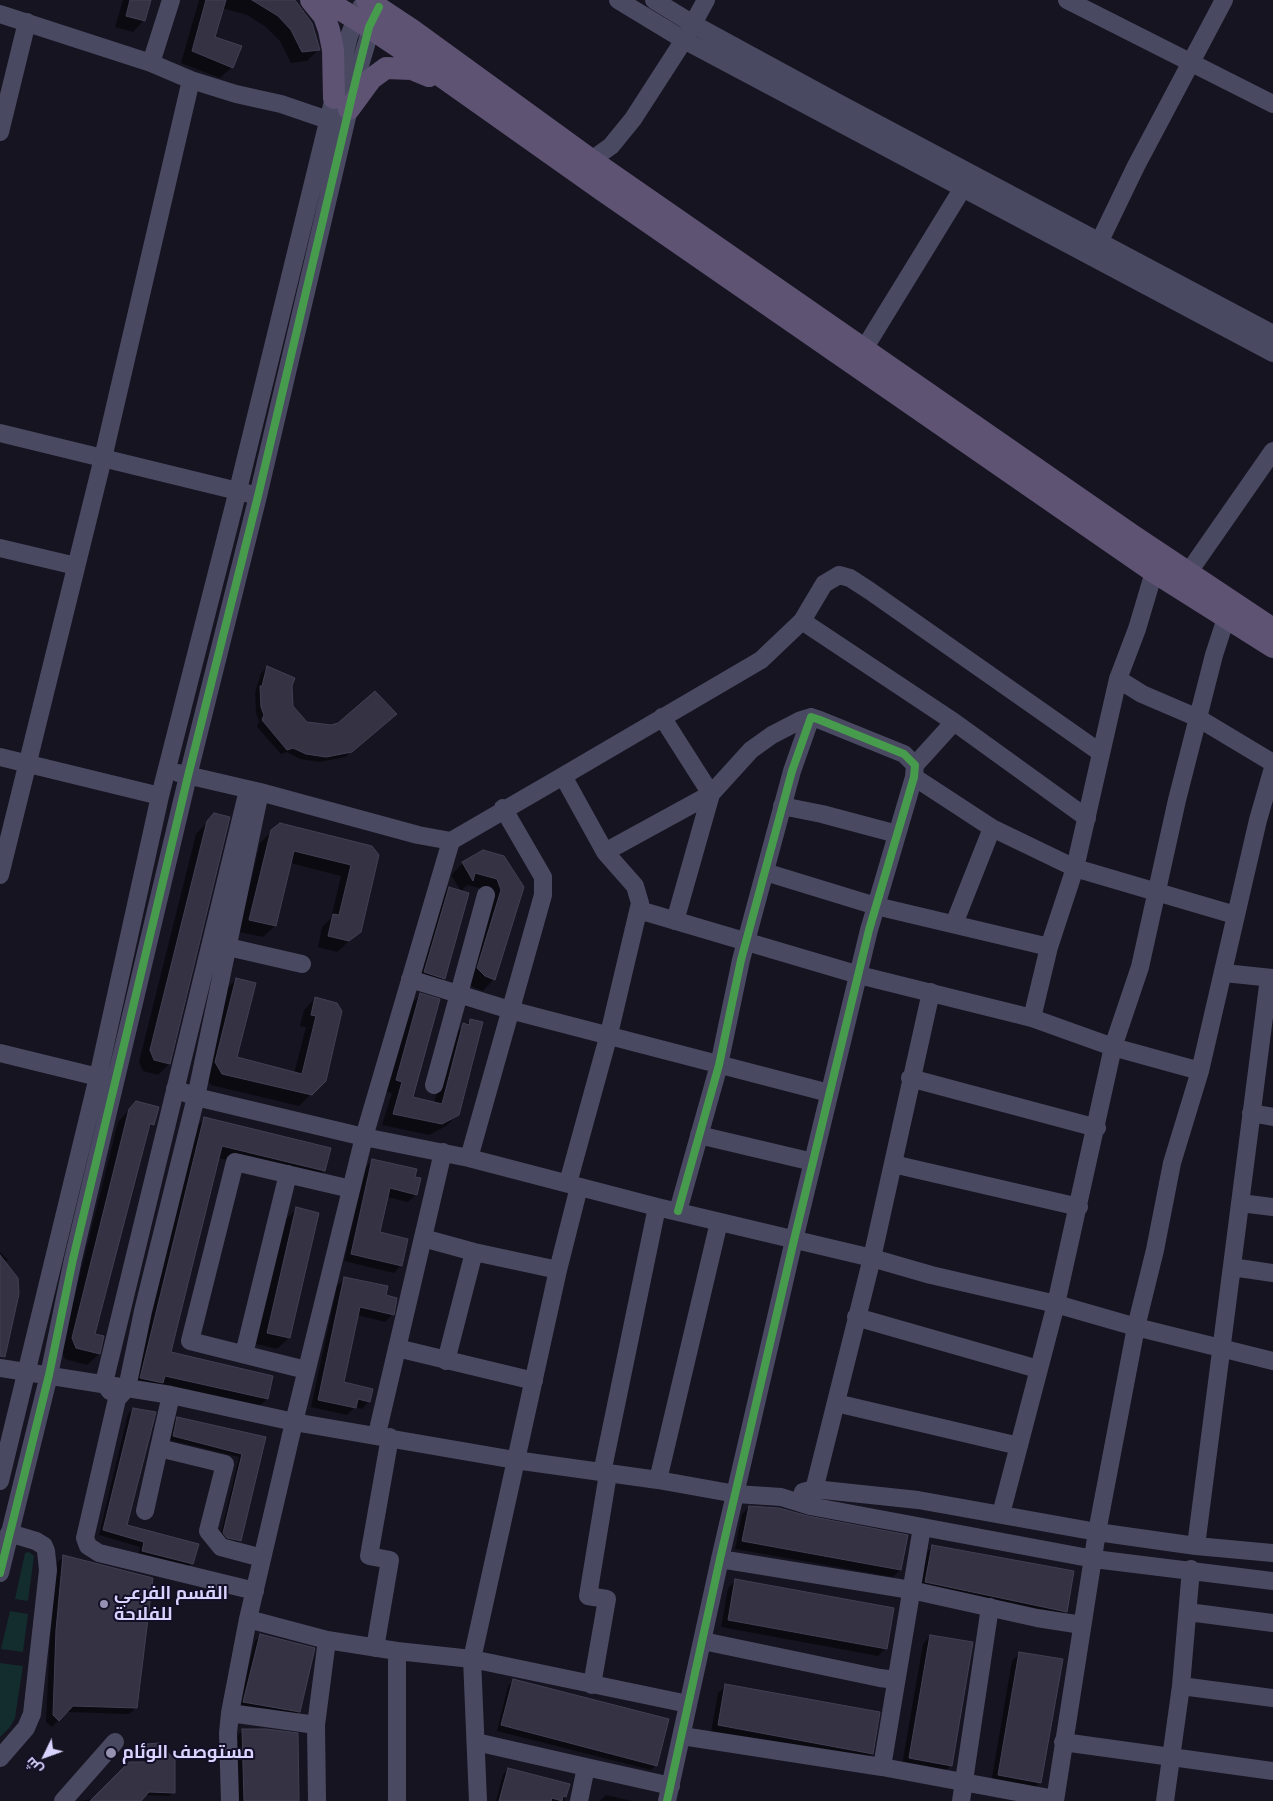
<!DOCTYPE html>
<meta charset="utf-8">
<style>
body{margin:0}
#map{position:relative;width:1273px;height:1801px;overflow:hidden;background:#161421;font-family:"Roboto Condensed",Cairo,sans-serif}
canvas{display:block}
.north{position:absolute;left:20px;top:1731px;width:50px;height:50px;-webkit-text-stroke:4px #130f26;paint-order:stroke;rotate:228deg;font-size:14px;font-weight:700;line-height:20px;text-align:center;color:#d9d4ff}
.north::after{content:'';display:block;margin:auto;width:18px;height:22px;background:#d9d4ff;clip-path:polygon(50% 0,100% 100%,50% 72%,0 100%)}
</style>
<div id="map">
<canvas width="1273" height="1801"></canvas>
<div class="north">ش</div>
</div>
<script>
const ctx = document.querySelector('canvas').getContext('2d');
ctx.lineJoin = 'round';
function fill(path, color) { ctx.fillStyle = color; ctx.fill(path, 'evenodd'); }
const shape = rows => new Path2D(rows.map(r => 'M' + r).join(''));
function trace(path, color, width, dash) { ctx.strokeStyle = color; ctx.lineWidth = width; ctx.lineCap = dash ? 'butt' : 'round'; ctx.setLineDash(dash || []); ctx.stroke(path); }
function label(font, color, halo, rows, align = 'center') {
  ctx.font = font + ' "Roboto Condensed",Cairo,sans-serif'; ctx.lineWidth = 4; ctx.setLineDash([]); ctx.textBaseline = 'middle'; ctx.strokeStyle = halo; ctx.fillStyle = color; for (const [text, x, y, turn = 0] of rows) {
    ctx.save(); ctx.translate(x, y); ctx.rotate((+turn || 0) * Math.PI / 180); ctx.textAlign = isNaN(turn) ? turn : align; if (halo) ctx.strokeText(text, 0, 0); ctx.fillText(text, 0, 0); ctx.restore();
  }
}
fill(shape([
 [29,1552,34,1556,28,1601,15,1599,25,1553],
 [10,1611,28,1614,23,1652,1,1649],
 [0,1663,23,1666,15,1718,10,1727,0,1737]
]), '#132c2d');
fill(shape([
 [123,0,150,0,144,20,133,32,115,27],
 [199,0,294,0,318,50,307,61,291,63,280,41,266,27,247,15,222,8,213,38,232,67,220,78,181,63],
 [267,668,291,686,292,707,306,723,331,726,390,720,345,757,320,762,300,759,287,752,281,754,257,727,259,721,256,713,255,693,261,673],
 [214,815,229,818,169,1064,158,1075,143,1071,139,1062,196,834],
 [272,831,371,847,360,931,337,952,318,947,322,927,331,918,341,876,290,863,275,926,263,937,239,932,260,843],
 [504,857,494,979,483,991,473,987,466,979,486,890,467,885,461,891,451,875,463,863],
 [449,888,444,978,432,989,413,984,438,900],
 [237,979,235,1058,294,1074,306,1027,300,1026,304,1010,315,998,325,1080,299,1106,211,1085,204,1074,225,990],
 [420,995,412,1098,434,1103,452,1036,471,1020,458,1114,446,1126,429,1135,382,1125,392,1093,385,1091,409,1006],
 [136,1102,153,1124,146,1131,93,1335,99,1354,87,1365,65,1359,61,1350,118,1122],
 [204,1119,324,1170,313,1181,218,1158,169,1353,272,1377,267,1399,255,1410,129,1390,193,1130],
 [373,1160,414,1178,416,1194,408,1202,387,1197,378,1233,401,1265,394,1273,344,1261,365,1168],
 [296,1209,289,1338,277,1349,256,1344,285,1220],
 [0,1252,8,1260,4,1263,0,1345],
 [345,1278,385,1296,393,1314,385,1322,357,1315,342,1383,369,1401,362,1409,355,1407,347,1415,311,1407,337,1286],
 [133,1409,126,1526,192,1563,187,1568,138,1555,140,1547,99,1535,128,1414],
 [177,1418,265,1438,240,1541,236,1544,220,1537,239,1457,170,1440,174,1422],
 [749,1507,900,1570,893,1577,735,1549,742,1514],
 [932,1547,1066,1611,1058,1619,918,1590,925,1554],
 [64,1556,136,1708,129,1714,66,1712,52,1727,46,1722,50,1637,57,1563],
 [735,1581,885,1649,878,1656,721,1627,728,1588],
 [261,1635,299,1711,293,1717,238,1708,255,1641],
 [930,1636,951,1765,944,1773,902,1765,923,1644],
 [1020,1653,1040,1782,1033,1790,991,1783,1012,1661],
 [514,1680,656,1765,651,1770,497,1731,508,1686],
 [726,1686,872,1753,865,1761,711,1732,718,1693],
 [243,1730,298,1801,239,1801,237,1736],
 [148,1745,173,1792,170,1796,144,1795,139,1801,79,1801,93,1799,144,1763,144,1749],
 [508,1769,568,1785,564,1801,496,1801,503,1775],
 [606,1795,632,1801,600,1801]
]), '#0007');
const building = shape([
 [130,0,151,0,145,21,126,16,130,0],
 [206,0,226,0,215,37,242,46,233,68,192,51,206,0],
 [252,0,295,0,312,23,320,50,302,52,291,30,278,16,252,0],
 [267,666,295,678,292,686,293,706,307,722,331,725,338,723,375,691,397,714,352,752,326,757,306,754,293,748,287,750,262,720,264,715,261,707,260,686,262,686,267,666],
 [214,813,230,817,170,1064,154,1060,150,1050,207,821,214,813],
 [280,823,372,846,379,855,361,932,349,941,328,936,333,914,339,915,351,865,294,851,276,926,249,920,271,830,280,823],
 [483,850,504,856,524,887,495,980,485,976,477,968,501,890,497,879,475,873,473,881,462,862,483,850],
 [449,887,469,893,445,979,424,972,449,887],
 [236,978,256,983,237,1057,302,1074,316,1016,311,1015,315,997,337,1003,342,1011,326,1081,312,1095,222,1074,215,1062,236,978],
 [420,993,440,999,413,1097,442,1104,463,1023,469,1025,470,1019,483,1022,459,1115,442,1124,393,1114,402,1082,396,1080,420,993],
 [136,1101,159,1107,154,1125,150,1124,95,1334,104,1336,100,1354,76,1348,72,1338,129,1109,136,1101],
 [204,1117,331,1148,325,1171,222,1146,171,1352,273,1376,268,1399,165,1376,163,1383,140,1378,204,1117],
 [372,1159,417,1169,415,1177,421,1178,417,1195,390,1188,380,1232,408,1239,402,1266,351,1254,372,1159],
 [296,1207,319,1213,290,1338,267,1333,296,1207],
 [0,1255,18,1278,19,1294,5,1357,0,1356,0,1255],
 [344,1277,388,1286,386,1295,397,1298,394,1315,360,1307,344,1382,373,1389,370,1402,358,1399,356,1408,318,1400,344,1277],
 [133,1408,156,1412,127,1525,199,1544,193,1564,142,1551,144,1542,103,1530,133,1408],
 [177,1417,266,1437,241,1541,227,1538,223,1533,242,1454,173,1436,177,1417],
 [749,1506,779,1508,808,1516,908,1535,901,1570,742,1541,749,1506],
 [932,1545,1074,1571,1067,1612,925,1582,932,1545],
 [63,1555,153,1578,137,1708,73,1706,59,1721,53,1715,56,1630,63,1555],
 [735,1579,894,1608,887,1649,728,1620,735,1579],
 [260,1634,315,1648,300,1712,243,1702,260,1634],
 [930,1635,973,1642,952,1766,909,1758,930,1635],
 [1019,1652,1063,1659,1041,1783,998,1775,1019,1652],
 [513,1679,669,1719,657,1766,501,1725,513,1679],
 [725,1684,880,1712,873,1754,718,1725,725,1684],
 [242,1729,266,1729,298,1733,299,1801,244,1801,242,1729],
 [159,1743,175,1760,175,1793,149,1792,141,1801,90,1801,129,1762,147,1762,147,1744,159,1743],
 [508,1768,570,1784,566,1797,563,1796,562,1801,552,1798,551,1801,499,1801,508,1768]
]);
fill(building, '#343243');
trace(building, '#433f54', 1);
trace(shape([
 [618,0,684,40,1273,353],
 [654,0,693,24,840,104,1273,334],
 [1067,0,1273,104],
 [0,14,151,63,191,80,236,94,281,104,328,120],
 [151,63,171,0],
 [0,132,27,22],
 [583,166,611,146,633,119,684,40,706,0],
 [1095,251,1136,166,1224,0],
 [864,349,969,178],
 [0,433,250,494],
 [0,548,76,566],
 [1188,573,1273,451],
 [802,621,954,722,1087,818],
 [1118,679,1142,694,1198,718,1273,763],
 [662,717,711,794,675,921],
 [0,757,160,796],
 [915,765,954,722],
 [178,773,260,792,418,835,451,841,563,776],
 [914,777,992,828,1075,868,1235,915],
 [782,806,822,814,897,834],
 [605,852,711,794,751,750,772,735,801,720,811,717],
 [765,872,876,906,1049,947],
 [0,875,103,458,191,80],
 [639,910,859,975,1032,1018,1113,1047,1200,1071],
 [954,924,992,828],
 [215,944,302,964],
 [1224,973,1273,978],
 [410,979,510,1010,829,1093],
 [1032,1018,1049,947,1075,868,1118,679,1137,629,1154,572],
 [0,1053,98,1077],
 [910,1078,1097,1128],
 [434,1085,486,895],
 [175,1089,196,1097,364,1137,469,1158,657,1207,872,1258,931,1275,1056,1304,1136,1327,1273,1361],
 [1251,1113,1273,1117],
 [699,1135,813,1162],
 [469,1158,543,895,543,877,503,808],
 [893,1164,1079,1207],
 [568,1183,609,1034,640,903,635,886,605,852,563,776,761,660,802,621,824,584,839,575,850,578,870,591,1101,753],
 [579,1187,558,1270,472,1659,688,1704],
 [1240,1203,1273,1207],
 [423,1238,474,1252,558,1270],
 [1232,1267,1273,1273],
 [856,1317,1038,1369],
 [397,1348,534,1381],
 [244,1354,288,1174],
 [446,1361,474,1252],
 [0,1368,171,1395,294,1422,515,1460,658,1480,736,1494,781,1497,810,1506,1094,1559,1273,1581],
 [306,1370,190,1341,235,1162,351,1189],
 [110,1391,104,1383,248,790],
 [171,1395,159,1448,225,1464,208,1531,221,1547,262,1558],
 [836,1403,1019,1446],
 [377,1434,443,1152],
 [602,1473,657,1207],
 [658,1480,719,1222],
 [0,1481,98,1077,160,796,238,490,349,36,361,7],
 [803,1492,814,1489,918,1500,1097,1532,1196,1546,1273,1553],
 [810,1506,872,1258,931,992],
 [145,1511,159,1448],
 [1001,1514,1056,1304,1113,1047,1140,967,1177,800,1214,655,1226,618],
 [1196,1546,1269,978],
 [720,1559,911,1590,1037,1618,1082,1625],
 [0,1573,49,1375,73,1259,188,776,258,496,356,79,374,18],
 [255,1591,99,1553,88,1546,85,1538,117,1399,127,1388,143,1311,196,1097,260,792],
 [1188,1612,1273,1623],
 [248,1619,294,1422,364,1137,451,841],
 [703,1641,880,1678,896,1680],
 [375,1648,390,1560,369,1556,390,1437],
 [397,1651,472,1659,478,1801],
 [592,1685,607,1599,588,1596,608,1474],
 [1181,1686,1273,1698],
 [230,1713,316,1725],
 [682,1736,882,1767,1055,1799],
 [476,1742,586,1767,579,1801],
 [1063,1742,1273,1771],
 [0,1758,26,1728,32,1714,48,1570,46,1551,44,1546,36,1541,9,1533],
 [586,1767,671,1786],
 [882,1767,922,1527],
 [63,1801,115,1742],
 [230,1801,228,1733,230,1713,248,1619,327,1640,397,1651,397,1801],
 [317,1801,316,1725,327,1640],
 [667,1801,720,1559,794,1240,869,930,914,777,915,765,904,754,820,720,811,717,792,771,741,960,719,1065,678,1211],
 [961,1801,990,1607],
 [1055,1801,1097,1532,1136,1327,1155,1250,1172,1163,1200,1071,1258,820,1273,768],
 [1165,1801,1181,1686,1191,1569]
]), '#4a4962', 18);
trace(shape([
 [311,0,324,16,329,30,333,50,334,98],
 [325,0,369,27,424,64,602,190,1154,572,1273,647],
 [367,0,412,30,591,160,1132,535,1273,629],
 [349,109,371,79,386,68,412,69,429,76]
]), '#5e5373', 22);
trace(shape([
 [0,1573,49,1375,73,1259,188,776,258,496,356,79,369,27,379,7],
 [667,1801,720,1559,794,1240,869,930,914,777,915,765,904,754,820,720,811,717,792,771,741,960,719,1065,678,1211]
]), '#469c4c', 8);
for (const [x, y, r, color] of [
 [104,1604,5,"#9591b1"],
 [111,1753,6,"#9591b1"]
]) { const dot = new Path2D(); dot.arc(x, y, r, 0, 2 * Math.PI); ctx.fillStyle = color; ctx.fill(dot); trace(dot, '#130f26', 2); }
label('bold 18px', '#d9d4ff', '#130f26', [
 ["القسم الفرعي",114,1594],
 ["للفلاحة",114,1615],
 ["مستوصف الوئام",122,1753]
], 'left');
</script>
